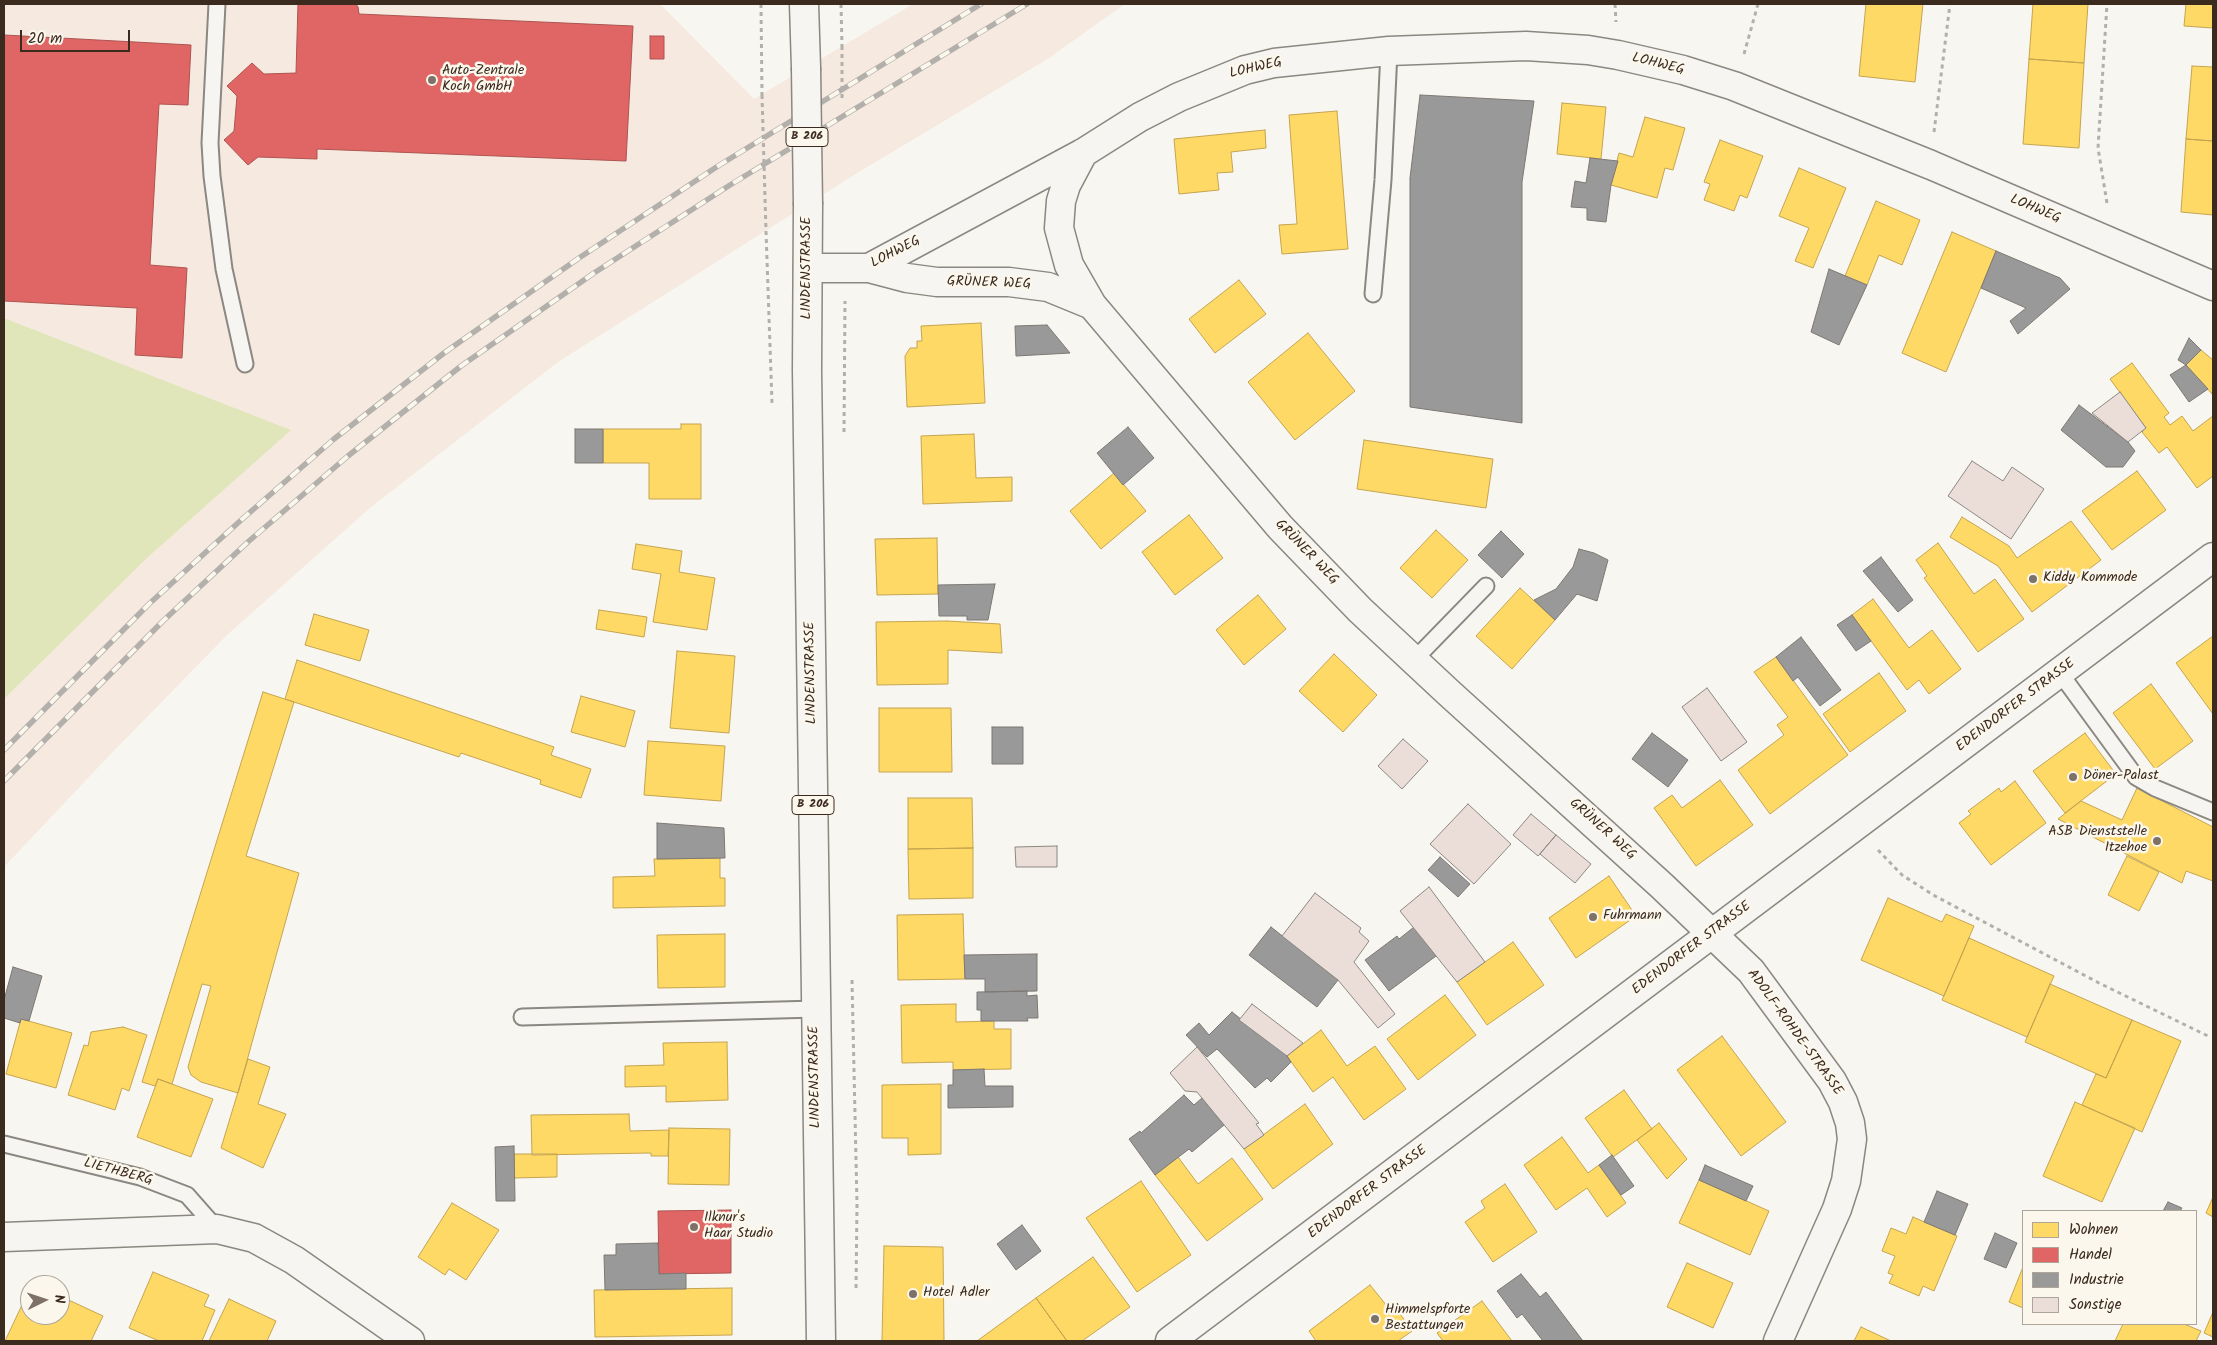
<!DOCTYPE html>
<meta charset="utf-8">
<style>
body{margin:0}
#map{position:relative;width:2217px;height:1345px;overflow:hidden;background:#f8f6f0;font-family:Kalam,sans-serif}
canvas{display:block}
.frame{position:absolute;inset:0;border:5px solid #3b2a1e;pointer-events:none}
.legend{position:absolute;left:2022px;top:1210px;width:175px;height:115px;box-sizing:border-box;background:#fbf7ec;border:1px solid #aea59a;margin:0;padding:6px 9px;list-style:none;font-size:15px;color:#3b2a1e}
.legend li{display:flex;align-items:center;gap:10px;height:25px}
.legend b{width:25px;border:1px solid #aea59a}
.north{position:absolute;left:20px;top:1275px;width:50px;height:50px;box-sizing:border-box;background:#fbf7ec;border:1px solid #aea59a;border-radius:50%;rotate:86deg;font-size:14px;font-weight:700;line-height:20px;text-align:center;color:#3b2a1e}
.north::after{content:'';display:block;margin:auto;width:18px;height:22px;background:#7d7168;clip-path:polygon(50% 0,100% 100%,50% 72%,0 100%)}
.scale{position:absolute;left:20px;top:30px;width:110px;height:22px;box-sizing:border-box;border:2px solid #3b2a1e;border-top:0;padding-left:6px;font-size:15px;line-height:18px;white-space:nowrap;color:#3b2a1e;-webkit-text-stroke:4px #fbf7ec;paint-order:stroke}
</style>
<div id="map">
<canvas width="2217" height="1345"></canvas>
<div class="frame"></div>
<ul class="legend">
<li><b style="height:14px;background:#ffd966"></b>Wohnen</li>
<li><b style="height:14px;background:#e06666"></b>Handel</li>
<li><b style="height:14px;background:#999"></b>Industrie</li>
<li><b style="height:14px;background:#ebded9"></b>Sonstige</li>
</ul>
<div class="north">N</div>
<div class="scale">20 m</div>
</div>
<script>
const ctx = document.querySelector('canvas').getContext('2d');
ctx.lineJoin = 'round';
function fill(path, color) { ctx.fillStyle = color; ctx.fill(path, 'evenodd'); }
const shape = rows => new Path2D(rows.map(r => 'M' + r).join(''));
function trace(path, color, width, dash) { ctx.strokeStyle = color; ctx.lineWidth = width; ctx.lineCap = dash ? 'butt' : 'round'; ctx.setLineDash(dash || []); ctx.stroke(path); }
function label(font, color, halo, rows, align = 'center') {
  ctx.font = font + ' Kalam,sans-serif'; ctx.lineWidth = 5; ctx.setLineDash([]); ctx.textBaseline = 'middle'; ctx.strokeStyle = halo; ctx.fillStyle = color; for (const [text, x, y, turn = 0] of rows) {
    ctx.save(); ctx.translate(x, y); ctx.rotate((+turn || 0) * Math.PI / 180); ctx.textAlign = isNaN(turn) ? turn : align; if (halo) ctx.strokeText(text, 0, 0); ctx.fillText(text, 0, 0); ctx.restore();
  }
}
fill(shape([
 [4,4,660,4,754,99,913,4,1125,4,1046,60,854,175,558,362,371,507,227,635,104,761,4,867,4,699,147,558,290,430,4,318]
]), '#f5e9e0');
fill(shape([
 [4,318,291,430,147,558,4,699]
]), '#e0e6b9');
const homes = shape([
 [1866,4,1923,4,1915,82,1859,76,1866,4],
 [2033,4,2088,4,2084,63,2029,59,2033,4],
 [2186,4,2213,4,2213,28,2184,26,2186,4],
 [2029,59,2084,63,2079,148,2023,144,2029,59],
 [2192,66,2213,67,2213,141,2186,139,2192,66],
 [1562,103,1606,107,1601,159,1557,154,1562,103],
 [1337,111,1348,249,1282,254,1279,225,1297,224,1289,115,1337,111],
 [1645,117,1685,128,1673,170,1665,168,1657,198,1611,185,1619,153,1633,157,1645,117],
 [1265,130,1266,148,1231,152,1233,172,1217,173,1219,190,1179,194,1174,139,1265,130],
 [2186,139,2213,141,2213,215,2181,212,2186,139],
 [1720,140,1763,156,1747,198,1740,195,1734,211,1704,200,1710,184,1704,182,1720,140],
 [1799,168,1846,188,1813,268,1795,261,1809,228,1779,216,1799,168],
 [1876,201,1920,220,1902,265,1879,255,1867,285,1845,276,1876,201],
 [1952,232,1996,251,1946,372,1902,353,1952,232],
 [1239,280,1266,314,1215,353,1189,319,1239,280],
 [981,323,985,403,907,407,905,356,910,348,917,348,917,341,922,341,921,326,981,323],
 [1308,333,1355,391,1295,440,1248,382,1308,333],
 [2201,350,2213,360,2213,395,2186,365,2201,350],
 [2132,363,2169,413,2164,417,2170,425,2182,416,2193,431,2213,416,2213,476,2197,488,2167,447,2159,453,2142,432,2146,428,2110,379,2132,363],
 [681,424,701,424,701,499,649,499,649,463,603,463,603,429,681,429,681,424],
 [974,434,976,478,1012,477,1012,501,923,504,921,436,974,434],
 [1364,440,1493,459,1486,508,1357,489,1364,440],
 [2137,471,2166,510,2112,550,2082,511,2137,471],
 [1114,473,1146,511,1101,549,1070,511,1114,473],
 [1189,515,1223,558,1175,595,1142,552,1189,515],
 [1962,517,2009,546,2017,558,2071,521,2101,560,2032,612,1998,566,1950,537,1962,517],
 [1436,530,1468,560,1432,598,1400,568,1436,530],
 [937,538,938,594,877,595,875,539,937,538],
 [1938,543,1974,594,1995,579,2024,619,1978,652,1924,578,1927,576,1916,560,1938,543],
 [636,544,682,551,679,572,715,578,707,630,653,622,661,574,632,569,636,544],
 [1520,588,1555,620,1512,669,1476,636,1520,588],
 [1258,595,1286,629,1244,665,1216,630,1258,595],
 [1873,599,1909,648,1932,630,1961,669,1929,694,1919,680,1907,690,1852,615,1873,599],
 [599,610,647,617,644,637,596,629,599,610],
 [314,614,369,630,360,661,305,645,314,614],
 [947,621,1000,624,1002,653,948,650,948,684,877,685,876,622,947,621],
 [2213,636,2213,714,2176,663,2213,636],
 [677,651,735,656,729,733,670,728,677,651],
 [1334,654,1377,695,1343,732,1299,691,1334,654],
 [1776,657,1848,755,1770,814,1738,770,1784,735,1777,725,1788,717,1754,672,1776,657],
 [297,660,554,747,551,755,591,769,581,798,540,784,541,780,461,753,459,757,285,699,297,660],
 [1879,673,1906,711,1850,752,1823,714,1879,673],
 [2151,684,2193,741,2155,769,2113,713,2151,684],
 [263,692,294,702,246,856,299,873,238,1093,201,1082,191,1075,188,1067,211,986,202,984,172,1084,158,1079,155,1086,142,1082,263,692],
 [581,696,635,711,625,747,571,732,581,696],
 [879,708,951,708,952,772,879,772,879,708],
 [2085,733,2116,774,2065,813,2033,771,2085,733],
 [648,741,725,746,721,801,644,795,648,741],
 [1720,780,1753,825,1696,866,1654,808,1672,795,1682,808,1720,780],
 [2015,781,2046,823,1991,865,1959,823,1971,814,1968,811,1999,788,2001,792,2015,781],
 [2137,788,2213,827,2213,881,2186,871,2182,883,2058,819,2081,801,2122,820,2137,788],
 [908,798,972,798,973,848,908,849,908,798],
 [973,848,973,898,909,899,908,849,973,848],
 [2127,856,2159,872,2139,911,2108,895,2127,856],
 [720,858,720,878,725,878,725,906,613,908,613,877,655,876,654,859,720,858],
 [1609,876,1636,916,1576,958,1549,918,1609,876],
 [1888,898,1942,922,1946,914,1974,926,1944,996,1861,960,1888,898],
 [963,914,965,979,898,980,897,915,963,914],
 [725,934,725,987,658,988,657,935,725,934],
 [1969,938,2054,976,2027,1037,1942,1000,1969,938],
 [1513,942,1544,985,1487,1025,1457,982,1513,942],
 [2050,984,2132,1020,2106,1078,2025,1042,2050,984],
 [1445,995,1476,1035,1418,1080,1387,1039,1445,995],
 [956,1004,956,1022,994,1021,994,1029,1011,1029,1011,1069,953,1070,953,1062,902,1063,901,1005,956,1004],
 [21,1019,72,1033,56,1088,6,1074,21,1019],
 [2132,1020,2181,1041,2142,1132,2082,1105,2096,1074,2106,1078,2132,1020],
 [123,1027,147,1035,129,1091,122,1088,115,1110,68,1095,84,1045,88,1046,91,1032,123,1027],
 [1321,1030,1347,1066,1375,1046,1406,1089,1364,1120,1333,1077,1313,1092,1287,1056,1321,1030],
 [1722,1036,1786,1122,1741,1156,1677,1070,1722,1036],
 [727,1042,728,1100,666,1102,666,1086,625,1087,625,1066,664,1065,663,1043,727,1042],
 [248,1059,270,1067,258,1104,286,1114,263,1168,221,1148,248,1059],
 [158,1079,213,1099,191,1157,137,1137,158,1079],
 [941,1084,941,1154,908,1155,908,1138,882,1138,882,1085,941,1084],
 [1624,1090,1652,1129,1613,1157,1585,1118,1624,1090],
 [2075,1102,2135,1128,2102,1202,2043,1176,2075,1102],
 [1305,1104,1333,1144,1273,1189,1244,1149,1305,1104],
 [629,1114,630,1131,669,1130,668,1156,651,1156,651,1153,532,1155,531,1115,629,1114],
 [1659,1123,1687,1159,1667,1179,1637,1140,1659,1123],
 [669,1128,730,1129,729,1185,668,1184,669,1128],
 [1562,1137,1588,1173,1599,1165,1626,1203,1607,1217,1587,1188,1556,1210,1524,1165,1562,1137],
 [514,1154,557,1154,557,1177,514,1178,514,1154],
 [1178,1157,1198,1184,1232,1158,1263,1199,1207,1241,1155,1175,1178,1157],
 [1699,1180,1769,1211,1750,1255,1679,1223,1699,1180],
 [1141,1181,1191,1255,1137,1292,1086,1218,1141,1181],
 [1505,1184,1537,1232,1493,1262,1465,1222,1485,1208,1481,1201,1505,1184],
 [2213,1197,2213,1217,2206,1213,2213,1197],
 [452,1203,499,1230,466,1280,449,1269,445,1275,418,1257,452,1203],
 [1913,1217,1957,1236,1934,1291,1923,1286,1919,1296,1889,1283,1893,1275,1888,1273,1895,1256,1882,1251,1891,1228,1906,1234,1913,1217],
 [884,1246,943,1247,944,1341,882,1341,884,1246],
 [1093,1257,1130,1307,1082,1341,1067,1341,1036,1298,1093,1257],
 [1687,1263,1733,1283,1713,1328,1667,1307,1687,1263],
 [2023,1267,2023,1308,2009,1302,2023,1267],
 [153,1272,209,1295,204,1306,215,1310,202,1341,159,1341,129,1328,153,1272],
 [1370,1285,1391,1311,1396,1308,1412,1331,1398,1341,1316,1341,1309,1331,1370,1285],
 [30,1288,30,1315,60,1315,60,1296,103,1316,91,1341,5,1341,30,1288],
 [732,1288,732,1335,595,1337,594,1290,732,1288],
 [1036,1298,1067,1341,977,1341,1036,1298],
 [229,1299,276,1321,267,1341,209,1341,229,1299],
 [1482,1301,1512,1341,1443,1341,1437,1333,1482,1301],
 [2213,1312,2213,1337,2204,1333,2213,1312],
 [2123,1324,2184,1324,2201,1331,2196,1341,2115,1341,2123,1324],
 [1861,1327,1891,1341,1854,1341,1861,1327]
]);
fill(homes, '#ffd966');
trace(homes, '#c4a450', 1);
const shops = shape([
 [298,4,356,4,358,7,359,14,633,26,626,161,317,149,317,159,258,157,248,165,224,140,234,131,237,96,227,86,252,63,264,74,296,73,298,4],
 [4,35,191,45,188,105,159,104,150,265,187,268,182,358,135,355,137,308,4,301,4,35],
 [650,36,664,36,664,59,650,59,650,36],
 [731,1210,731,1273,659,1274,658,1211,731,1210]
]);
fill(shops, '#e06666');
trace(shops, '#ae5450', 1);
const industry = shape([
 [1420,95,1534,101,1522,182,1522,423,1410,407,1410,178,1420,95],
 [1590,158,1618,161,1611,185,1606,222,1587,220,1587,208,1571,207,1575,181,1586,183,1590,158],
 [1996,251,2060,278,2070,289,2018,334,2010,321,2026,308,1981,288,1996,251],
 [1829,269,1867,285,1839,345,1811,332,1829,269],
 [1047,325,1070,353,1016,356,1015,326,1047,325],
 [2189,338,2201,350,2186,365,2178,360,2189,338],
 [2186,365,2208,389,2189,402,2170,375,2186,365],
 [2079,405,2128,442,2135,451,2123,467,2106,467,2061,430,2079,405],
 [1128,427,1154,458,1123,485,1097,453,1128,427],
 [575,429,603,429,603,463,575,463,575,429],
 [1501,531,1524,554,1502,578,1478,555,1501,531],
 [1579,549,1594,553,1608,560,1597,601,1577,594,1555,620,1534,600,1556,589,1573,567,1579,549],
 [1881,557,1913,600,1898,612,1863,571,1881,557],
 [995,584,988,620,967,620,967,616,939,616,938,585,995,584],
 [1852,615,1871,641,1856,651,1837,625,1852,615],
 [1801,637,1841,690,1820,706,1798,677,1793,681,1776,657,1801,637],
 [992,727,1023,727,1023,764,992,764,992,727],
 [1652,733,1688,760,1668,787,1632,759,1652,733],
 [657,823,724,828,725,858,657,859,657,823],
 [1440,857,1470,884,1458,897,1428,870,1440,857],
 [1271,927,1338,980,1317,1007,1249,955,1271,927],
 [1414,927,1436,956,1389,991,1365,960,1397,936,1399,939,1414,927],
 [1037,954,1037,991,985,992,985,979,965,979,964,955,1037,954],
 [13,967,42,976,29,1021,21,1019,20,1023,4,1018,4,1000,13,967],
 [1027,991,1027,996,1037,995,1038,1018,1027,1018,1028,1021,981,1021,981,1010,977,1010,977,992,1027,991],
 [1232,1012,1287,1056,1291,1062,1271,1082,1267,1078,1255,1088,1217,1049,1207,1057,1186,1035,1199,1023,1209,1035,1232,1012],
 [984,1069,985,1086,1013,1086,1013,1107,948,1108,948,1085,953,1085,953,1070,984,1069],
 [1184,1095,1194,1105,1202,1098,1224,1125,1192,1152,1189,1149,1155,1175,1129,1139,1140,1131,1141,1133,1184,1095],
 [514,1146,515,1201,496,1201,495,1147,514,1146],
 [1612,1155,1634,1186,1621,1195,1599,1165,1612,1155],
 [1705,1165,1753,1186,1746,1201,1699,1180,1705,1165],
 [1937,1191,1968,1204,1955,1235,1924,1222,1937,1191],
 [2168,1202,2182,1208,2180,1211,2163,1211,2168,1202],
 [1022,1225,1041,1251,1016,1270,997,1244,1022,1225],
 [1995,1233,2017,1243,2006,1268,1984,1259,1995,1233],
 [658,1243,659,1274,686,1273,686,1289,605,1290,604,1255,616,1255,616,1244,658,1243],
 [1521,1274,1540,1297,1546,1292,1583,1341,1543,1341,1522,1314,1517,1318,1497,1291,1521,1274]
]);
fill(industry, '#999');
trace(industry, '#7d7874', 1);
const building = shape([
 [2120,392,2146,428,2128,442,2092,413,2120,392],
 [1972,461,2003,481,2012,467,2044,489,2011,539,1948,496,1972,461],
 [1707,688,1747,742,1721,761,1682,707,1707,688],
 [1403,739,1428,761,1402,789,1378,766,1403,739],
 [1468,804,1511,844,1474,884,1430,844,1468,804],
 [1531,814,1556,835,1538,856,1513,835,1531,814],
 [1556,835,1591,864,1575,883,1540,854,1556,835],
 [1057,846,1057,867,1016,867,1015,847,1057,846],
 [1429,887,1485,962,1457,982,1400,911,1429,887],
 [1315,893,1361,928,1359,932,1369,941,1354,962,1395,1014,1378,1028,1338,980,1282,936,1315,893],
 [1252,1004,1303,1043,1287,1056,1239,1020,1252,1004],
 [1197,1047,1259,1123,1256,1124,1264,1135,1244,1149,1197,1092,1185,1091,1170,1073,1197,1047]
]);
fill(building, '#ebded9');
trace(building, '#8b8781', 1);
const lane = shape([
 [217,4,210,143,212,176,224,269,245,364],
 [1373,294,1383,180,1389,51],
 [1414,660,1486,586],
 [2060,673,2136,777,2155,788,2213,812],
 [522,1017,816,1009],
 [4,1144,140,1177,187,1195,217,1229]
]);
const street = shape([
 [1083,153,1066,185,1061,201,1059,228,1069,265,1092,305],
 [808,268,869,268,1083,153,1140,117,1179,97,1245,70,1274,63,1389,51,1526,46,1588,50,1618,55,1683,70,1734,86,1931,165,2213,286],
 [869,268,907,278,937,282,1009,282,1048,287,1092,305,1280,527,1360,610,1449,693,1662,886,1751,971,1832,1081,1843,1102,1850,1123,1852,1139,1846,1181,1837,1209,1778,1341],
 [4,1237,217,1229,254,1238,294,1260,410,1341]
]);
const secondary = shape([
 [1170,1341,2213,557]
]);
const primary = shape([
 [804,4,806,68],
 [808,205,807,370,821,1341]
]);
trace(lane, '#8b8781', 19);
trace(street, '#8b8781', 31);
trace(secondary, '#8b8781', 31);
trace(primary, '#8b8781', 31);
trace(shape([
 [761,4,762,95],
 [841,4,842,46],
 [1615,4,1616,22],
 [1744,54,1758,4],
 [1934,132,1950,4],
 [2107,203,2098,148,2107,4],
 [766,231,772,403],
 [844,432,845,301],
 [1878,850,1902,875,1935,896,2099,983,2208,1036],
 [852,980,857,1204,856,1289]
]), '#b3b0ac', 3, [4, 4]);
trace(lane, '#f6f5f1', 15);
trace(street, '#f6f5f1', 28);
trace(secondary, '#f6f5f1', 28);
trace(primary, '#f6f5f1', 28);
const rail = shape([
 [4,750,149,604,240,521,334,439,444,353,579,258,718,166,981,4],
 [4,781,163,621,249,541,348,456,461,366,594,273,730,185,1027,4]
]);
trace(rail, '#b3b0ac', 5.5);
trace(rail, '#fbf7ec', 4, [11]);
const primaryBridge = shape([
 [806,68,808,205]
]);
trace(primaryBridge, '#8b8781', 31, []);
trace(shape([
 [842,46,842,100],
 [762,95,766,231]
]), '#b3b0ac', 3, [4, 4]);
trace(primaryBridge, '#f6f5f1', 28);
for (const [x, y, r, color] of [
 [432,80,5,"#7d7168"],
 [2033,579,5,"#7d7168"],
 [2073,777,5,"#7d7168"],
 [2157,841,5,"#7d7168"],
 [1593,917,5,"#7d7168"],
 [694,1227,5,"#7d7168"],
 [913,1294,5,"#7d7168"],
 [1375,1319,5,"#7d7168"]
]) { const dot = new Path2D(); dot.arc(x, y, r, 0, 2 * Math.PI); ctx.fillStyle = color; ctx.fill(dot); trace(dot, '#fbf7ec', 2); }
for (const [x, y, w] of [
 [807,137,42],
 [813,805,42]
]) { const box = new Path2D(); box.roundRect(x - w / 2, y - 9.5, w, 19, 4); ctx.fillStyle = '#fbf7ec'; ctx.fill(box); trace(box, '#3b2a1e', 1); }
label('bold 12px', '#3b2a1e', null, [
 ["B 206",807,137],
 ["B 206",813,805]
]);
label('14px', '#3b2a1e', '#fbf7ec', [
 ["LOHWEG",1658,65,14],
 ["LOHWEG",1256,69,-13],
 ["LOHWEG",2035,210,23],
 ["LOHWEG",896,253,-27],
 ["LINDENSTRASSE",808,268,-90],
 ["GRÜNER WEG",989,284,2],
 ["GRÜNER WEG",1306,553,46],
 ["LINDENSTRASSE",812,673,-91],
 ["EDENDORFER STRASSE",2016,706,-37],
 ["GRÜNER WEG",1602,830,42],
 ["EDENDORFER STRASSE",1692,949,-37],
 ["ADOLF-ROHDE-STRASSE",1794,1033,54],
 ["LINDENSTRASSE",816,1077,-91],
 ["LIETHBERG",118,1173,15],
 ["EDENDORFER STRASSE",1368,1193,-37]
]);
label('14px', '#3b2a1e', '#fbf7ec', [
 ["Auto-Zentrale",442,72],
 ["Koch GmbH",442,88],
 ["Kiddy Kommode",2043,579],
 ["Döner-Palast",2083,777],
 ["ASB Dienststelle",2147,833,"right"],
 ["Itzehoe",2147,849,"right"],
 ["Fuhrmann",1603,917],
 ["Ilknur's",704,1219],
 ["Haar Studio",704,1235],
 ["Hotel Adler",923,1294],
 ["Himmelspforte",1385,1311],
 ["Bestattungen",1385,1327]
], 'left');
</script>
